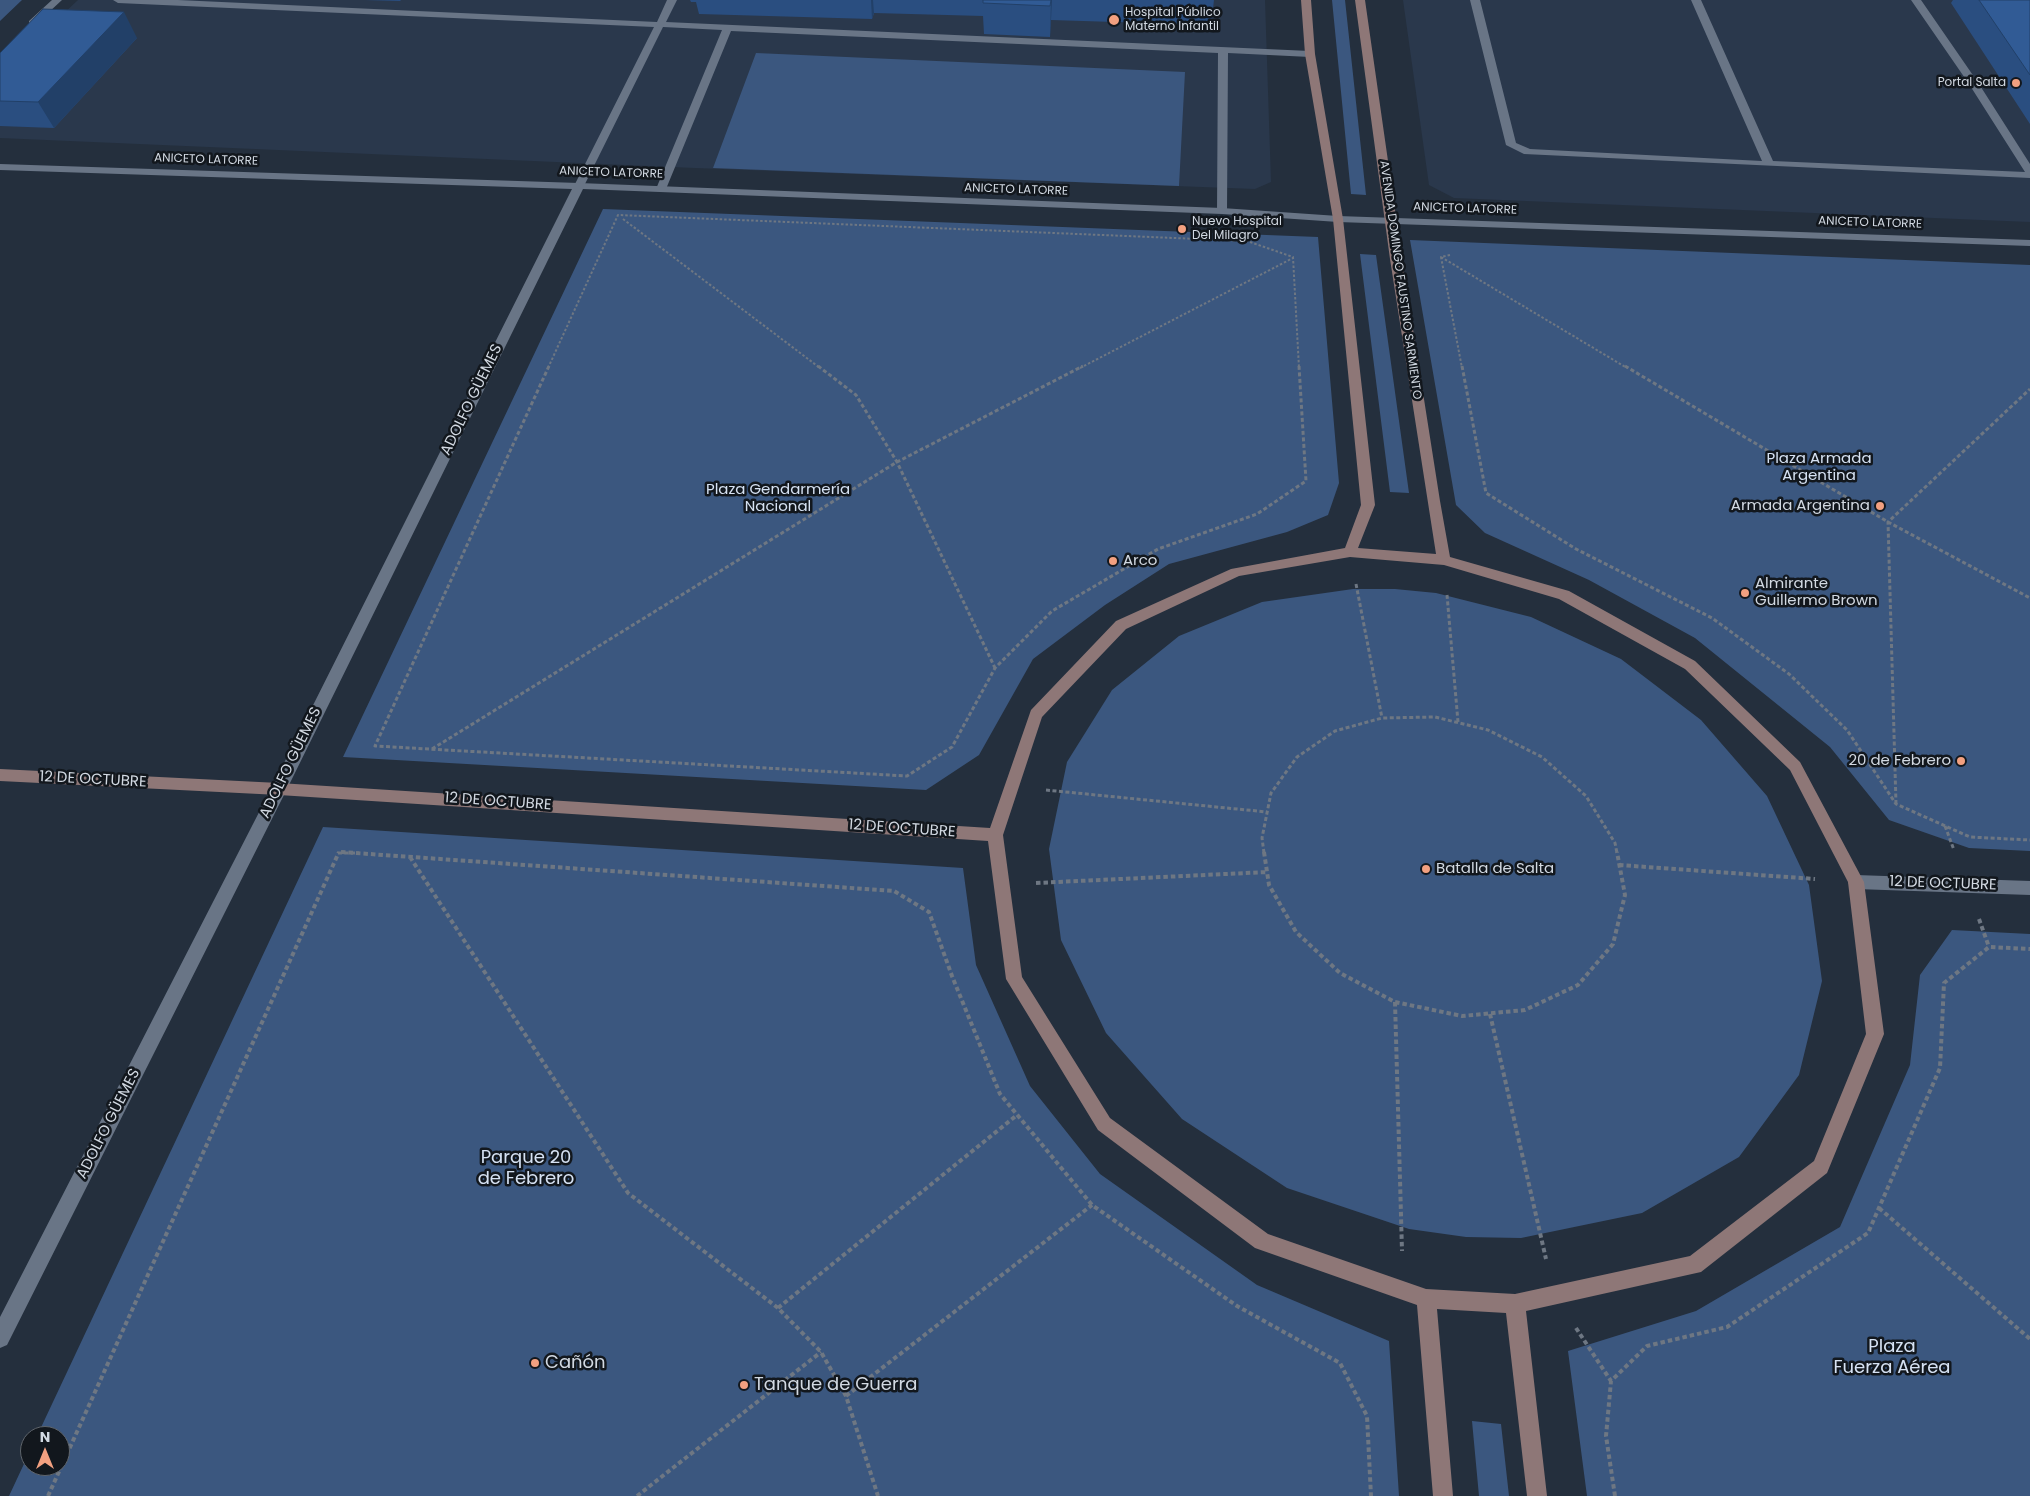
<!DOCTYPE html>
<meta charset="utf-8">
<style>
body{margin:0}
#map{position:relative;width:2030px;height:1496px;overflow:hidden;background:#242f3d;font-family:Poppins,sans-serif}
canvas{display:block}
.north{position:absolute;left:20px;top:1426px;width:50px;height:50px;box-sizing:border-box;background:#12171d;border:1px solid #5f656c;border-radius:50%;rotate:0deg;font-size:14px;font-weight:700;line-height:20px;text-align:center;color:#d2d9e2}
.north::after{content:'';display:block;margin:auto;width:18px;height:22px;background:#f2a080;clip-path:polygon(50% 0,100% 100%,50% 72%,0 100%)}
</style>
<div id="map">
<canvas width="2030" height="1496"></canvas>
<div class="north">N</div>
</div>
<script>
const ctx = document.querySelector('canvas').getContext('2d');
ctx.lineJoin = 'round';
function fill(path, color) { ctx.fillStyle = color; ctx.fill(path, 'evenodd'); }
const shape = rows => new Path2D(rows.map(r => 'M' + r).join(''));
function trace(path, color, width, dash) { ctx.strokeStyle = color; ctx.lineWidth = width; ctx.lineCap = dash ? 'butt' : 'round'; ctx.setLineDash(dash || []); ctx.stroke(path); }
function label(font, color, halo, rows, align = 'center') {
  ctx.font = font + ' Poppins,sans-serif'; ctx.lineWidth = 5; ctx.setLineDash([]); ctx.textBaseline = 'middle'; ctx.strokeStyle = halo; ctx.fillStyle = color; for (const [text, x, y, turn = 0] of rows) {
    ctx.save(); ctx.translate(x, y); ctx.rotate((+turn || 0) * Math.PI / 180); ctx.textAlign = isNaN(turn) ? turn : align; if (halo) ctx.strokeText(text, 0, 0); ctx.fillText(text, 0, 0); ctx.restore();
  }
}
fill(shape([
 [78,0,1265,0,1271,182,1255,189,695,168,0,138,0,73],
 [1403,0,2030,0,2030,222,1454,198,1429,185]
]), '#2a384c');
fill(shape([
 [0,0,22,0,0,21],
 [1332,0,1345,0,1366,195,1351,194],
 [756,53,1185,72,1179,186,713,168],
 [603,209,1318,237,1339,483,1328,515,1287,532,1169,564,1105,605,1033,659,979,755,926,790,343,757],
 [1410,240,2030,265,2030,851,1969,848,1889,820,1830,747,1695,638,1589,580,1485,533,1456,505],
 [1360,254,1376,255,1409,493,1390,492],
 [1353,589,1395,589,1436,593,1531,617,1621,659,1701,720,1767,796,1809,885,1822,981,1799,1075,1739,1157,1642,1213,1521,1238,1466,1237,1409,1229,1287,1188,1182,1119,1106,1033,1061,940,1049,849,1067,762,1112,690,1179,636,1262,602],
 [323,827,963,868,976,965,1030,1086,1100,1174,1257,1285,1389,1341,1399,1496,9,1496,30,1451,30,1466,60,1466,60,1436,37,1436],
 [1952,930,2030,934,2030,1496,1587,1496,1568,1351,1696,1311,1840,1227,1910,1065,1920,975],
 [1472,1421,1501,1424,1509,1496,1479,1496]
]), '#3b577f');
trace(shape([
 [623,219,820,368],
 [1450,255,1441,257,1462,368],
 [1441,257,1627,368],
 [548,368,618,215,1247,241,1293,257,1299,368],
 [1080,368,1293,258]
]), '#6e7783', 2, [2.5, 2]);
trace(shape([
 [549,366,375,746,907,776,952,747,995,668,1052,611,1158,549,1257,514,1306,481,1299,366],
 [818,366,856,395,897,462,995,668],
 [1462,366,1486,493,1576,549,1712,618,1789,674,1847,730,1896,804,1970,837,2030,840],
 [1625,366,1888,522,2030,598],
 [1356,584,1382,718],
 [1447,595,1458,722],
 [432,749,897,462,1083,366],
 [1046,790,1267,812],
 [1896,804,1888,522,2030,389],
 [1945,826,1954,850],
 [338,853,359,853],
 [1264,853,1262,838,1271,793,1297,757,1335,731,1382,718,1435,717,1488,730,1542,757,1586,796,1615,843,1617,853]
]), '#6e7783', 3, [4, 2.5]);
trace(shape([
 [341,852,894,891,929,912,952,976,1000,1094,1092,1205,1237,1306,1340,1363,1367,1416,1371,1496],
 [1264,852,1269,885,1296,932,1340,973,1395,1002,1462,1016,1525,1010,1578,985,1613,944,1625,895,1617,852],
 [410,857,628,1193,778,1308,821,1352,846,1396,878,1496],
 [1619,865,1815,879],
 [1036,883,1268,872],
 [1979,919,1989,947],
 [1395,1002,1402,1251],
 [1490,1014,1546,1259],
 [1879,1208,2030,1339],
 [778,1308,1017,1115],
 [1576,1328,1611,1381],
 [846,1396,1092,1205],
 [48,1496,339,852],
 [637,1496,821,1352],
 [1615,1496,1606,1436,1611,1381,1647,1346,1727,1327,1868,1233,1940,1068,1944,983,1989,947,2030,949]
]), '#6e7783', 4, [4.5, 3]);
fill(shape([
 [113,0,178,0,657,22,667,0,677,0,666,22,1310,51,1315,54,1310,57,1228,53,1227,211,1222,214,1217,211,1218,53,731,31,666,189,661,192,656,189,722,30,663,27,584,186,579,189,574,186,654,27,118,3,113,0],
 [1470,0,1480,0,1516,143,1530,149,1762,161,1691,0,1701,0,1773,161,2025,172,1969,84,1911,0,1921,0,1979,84,2030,164,2030,178,1524,154,1506,145,1470,0]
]), '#697586');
fill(shape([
 [52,0,62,0,35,25,29,25,29,21,52,0],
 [0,164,579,183,1222,208,1338,216,2030,240,2030,246,1338,222,1222,214,583,189,287,789,7,1345,0,1348,0,1317,272,787,572,189,0,170,0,164],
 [1856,875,2030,881,2030,895,1856,889,1850,887,1848,882,1850,877,1856,875]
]), '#697586');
fill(shape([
 [1301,0,1311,0,1315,54,1343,219,1375,505,1358,548,1436,554,1390,259,1355,0,1365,0,1402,259,1440,501,1450,557,1569,591,1695,661,1800,762,1864,882,1884,1034,1827,1173,1701,1272,1526,1311,1547,1496,1527,1496,1506,1313,1437,1309,1453,1496,1433,1496,1417,1305,1255,1248,1098,1130,1006,979,988,841,279,795,0,781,0,769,279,783,990,828,1031,710,1116,621,1231,569,1345,548,1361,505,1333,219,1305,54,1301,0],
 [1350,557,1444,565,1559,599,1685,669,1790,770,1848,882,1866,1034,1814,1161,1690,1256,1515,1294,1426,1289,1268,1234,1110,1118,1022,977,1003,835,1042,717,1126,629,1239,576,1350,557]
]), '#8e7777');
fill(shape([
 [365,0,401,0,400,1],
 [690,0,1214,0,1211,25,1051,20,1050,37,984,34,983,16,874,13,872,19,699,14,696,2,691,2],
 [1953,0,2030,0,2030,124,1951,3],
 [137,38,54,128,0,126,0,53]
]), '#2a4e80');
fill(shape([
 [871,0,873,0,874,13,872,19],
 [1051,0,1052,0,1051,20,1050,37],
 [124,12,137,38,54,128,38,102]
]), '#224068');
const building = shape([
 [983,0,1051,0,1050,6,983,3,983,0],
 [1979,0,2030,0,2030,75,1979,0],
 [43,9,124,12,38,102,0,101,0,53,43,9]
]);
fill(building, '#315b95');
trace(building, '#224068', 1);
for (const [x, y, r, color] of [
 [1114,20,6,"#f2a080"],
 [2016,83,5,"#f2a080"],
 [1182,229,5,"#f2a080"],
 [1880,506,5,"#f2a080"],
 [1113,561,5,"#f2a080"],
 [1745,593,5,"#f2a080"],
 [1961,761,5,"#f2a080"],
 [1426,869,5,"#f2a080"],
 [535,1363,5,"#f2a080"],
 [744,1385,5,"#f2a080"]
]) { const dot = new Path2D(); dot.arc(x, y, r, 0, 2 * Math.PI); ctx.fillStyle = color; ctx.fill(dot); trace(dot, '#12171d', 2); }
label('12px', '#d2d9e2', '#12171d', [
 ["Hospital Público",1125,13],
 ["Materno Infantil",1125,27],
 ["Portal Salta",2006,83,"right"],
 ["Nuevo Hospital",1192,222],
 ["Del Milagro",1192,236]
], 'left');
label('12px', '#d2d9e2', '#12171d', [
 ["ANICETO LATORRE",206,160,2],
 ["ANICETO LATORRE",611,173,2],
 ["ANICETO LATORRE",1016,190,2],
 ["ANICETO LATORRE",1465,209,2],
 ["ANICETO LATORRE",1870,223,2],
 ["AVENIDA DOMINGO FAUSTINO SARMIENTO",1400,280,82]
]);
label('15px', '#d2d9e2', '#12171d', [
 ["ADOLFO GÜEMES",472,400,-64],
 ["ADOLFO GÜEMES",291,763,-64],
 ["12 DE OCTUBRE",93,780,3],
 ["12 DE OCTUBRE",498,802,4],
 ["12 DE OCTUBRE",902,829,4],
 ["12 DE OCTUBRE",1943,884,2],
 ["ADOLFO GÜEMES",109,1124,-63]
]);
label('15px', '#d6e2f3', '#12171d', [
 ["Plaza Armada",1819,459],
 ["Argentina",1819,476],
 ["Plaza Gendarmería",778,490],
 ["Nacional",778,507]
]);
label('15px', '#d2d9e2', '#12171d', [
 ["Armada Argentina",1870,506,"right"],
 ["Arco",1123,561],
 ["Almirante",1755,584],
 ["Guillermo Brown",1755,601],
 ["20 de Febrero",1951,761,"right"],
 ["Batalla de Salta",1436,869]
], 'left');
label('18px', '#d6e2f3', '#12171d', [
 ["Parque 20",526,1158],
 ["de Febrero",526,1179],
 ["Plaza",1892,1347],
 ["Fuerza Aérea",1892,1368]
]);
label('18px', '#d2d9e2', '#12171d', [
 ["Cañón",545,1363],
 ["Tanque de Guerra",754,1385]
], 'left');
</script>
